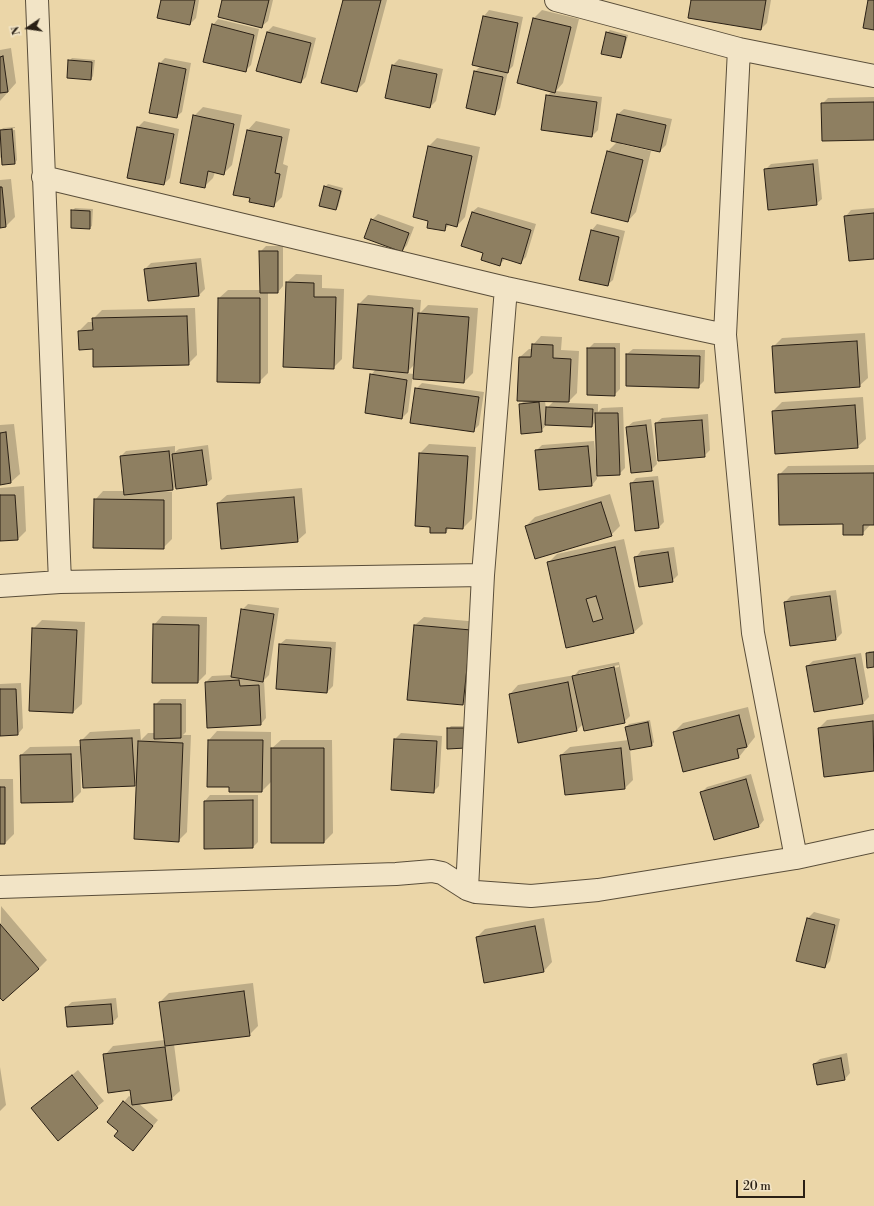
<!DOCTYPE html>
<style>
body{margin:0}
#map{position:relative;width:874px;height:1206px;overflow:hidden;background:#ebd6a8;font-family:"Libre Bodoni",serif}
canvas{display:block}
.north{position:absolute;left:8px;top:8px;width:40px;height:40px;-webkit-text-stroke:3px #f2e4c6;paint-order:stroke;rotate:257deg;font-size:11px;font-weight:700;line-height:16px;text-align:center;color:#2a2015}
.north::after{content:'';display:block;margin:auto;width:14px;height:18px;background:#2a2015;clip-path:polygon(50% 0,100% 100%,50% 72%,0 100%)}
.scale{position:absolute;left:736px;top:1180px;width:69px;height:18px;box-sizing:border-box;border:2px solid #2a2015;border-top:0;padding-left:5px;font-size:12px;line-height:14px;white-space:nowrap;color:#2a2015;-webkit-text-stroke:3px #f2e4c6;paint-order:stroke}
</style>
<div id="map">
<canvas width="874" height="1206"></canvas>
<div class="north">N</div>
<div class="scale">20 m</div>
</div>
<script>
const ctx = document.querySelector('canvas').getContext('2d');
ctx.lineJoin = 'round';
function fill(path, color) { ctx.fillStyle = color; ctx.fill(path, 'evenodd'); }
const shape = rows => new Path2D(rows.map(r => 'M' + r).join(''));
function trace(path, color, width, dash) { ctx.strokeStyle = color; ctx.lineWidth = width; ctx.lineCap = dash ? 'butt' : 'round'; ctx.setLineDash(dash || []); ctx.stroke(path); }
fill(shape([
 [162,0,199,0,196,18,190,24],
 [223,0,273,0,268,21,262,26],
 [344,0,387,0,365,82,356,91],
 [692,0,771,0,767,23,761,29],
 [489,10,523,17,513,66,508,71,500,108,495,114,475,71,481,66,473,64,484,16],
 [542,10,579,19,563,83,556,91,602,97,598,130,592,136,547,96,552,91,534,18],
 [218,19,259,29,251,65,245,71,213,25],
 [273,26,316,38,306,77,301,82,267,32],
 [610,30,628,35,623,54,620,57,607,33],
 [11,48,16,83,0,101,0,50],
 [72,58,95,60,93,76,91,79,69,61],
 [165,58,191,63,182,112,176,117,160,63],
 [399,59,443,69,436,101,430,107,393,65],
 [874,97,874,139,822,104,828,98],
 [203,107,242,115,232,165,223,174,215,172,213,178,205,186,194,116],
 [624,109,672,119,666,145,660,151,622,142,621,144,651,151,636,212,628,221,608,151,618,141,618,114],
 [144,121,179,129,170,178,164,184,129,177,138,127],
 [256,121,290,129,283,164,288,166,282,197,273,206,248,130],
 [0,127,0,131,2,129,2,131,15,130,17,160,15,163,3,156,0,158],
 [15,127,15,128,2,129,3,128],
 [437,138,480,147,465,217,457,226,450,224,444,230,429,220,429,146],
 [818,159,822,199,816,204,765,170,771,164],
 [11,179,15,217,6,226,0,227,0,180],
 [328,184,343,188,338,207,336,209,325,187],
 [478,207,536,224,526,257,520,263,506,258,499,265,485,252,472,212],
 [75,208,93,209,92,226,89,228,72,211],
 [874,208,874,258,846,216,851,210],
 [378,214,414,227,407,245,402,251,372,220],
 [597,224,625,231,613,280,607,285,580,279,592,230],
 [266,246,283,246,283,286,278,292,268,292,268,373,259,382,219,298,228,290,261,290,260,252],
 [201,258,205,289,199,295,148,300,145,269,151,263],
 [296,274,322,275,322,288,344,289,342,359,333,368,287,282],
 [368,295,421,300,420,313,428,305,478,308,473,373,464,382,415,364,406,373,413,374,408,412,402,418,371,375,376,369,359,304],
 [195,308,197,355,188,364,94,348,79,331,88,322,93,322,93,319,102,310],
 [865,333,868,378,859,386,773,347,782,338],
 [541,336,562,337,561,350,579,351,577,393,567,403,598,404,598,412,602,408,623,407,625,468,619,474,597,475,597,479,592,485,536,451,542,445,594,441,596,461,597,461,596,421,592,426,547,424,541,431,520,405,525,400,520,357,529,349,532,349,533,345],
 [545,401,554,401,546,409],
 [594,343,620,343,620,389,614,395,588,349],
 [633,349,705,350,704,381,698,387,627,354],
 [422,383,484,392,479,425,473,431,416,389],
 [863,397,866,439,857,447,776,453,773,411,782,402],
 [708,414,710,450,704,456,656,423,662,418],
 [651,419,657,464,651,470,627,427,633,422],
 [14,424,20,474,11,482,0,484,0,425],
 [429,444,476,447,472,519,463,528,450,527,446,532,420,453],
 [208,445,212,479,206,484,177,485,173,489,159,490,172,492,172,539,163,548,95,500,103,491,125,491,121,456,126,451,175,446,175,452,179,449],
 [874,465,874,524,871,524,862,534,844,523,779,475,788,466],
 [658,476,664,522,658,528,631,484,636,478],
 [24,486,26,531,18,539,0,540,0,488],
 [302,488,306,533,297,541,218,503,227,495],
 [610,494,620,526,611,535,526,526,535,517],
 [624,539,643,624,634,632,567,647,548,563,557,554],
 [674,547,678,575,672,581,636,557,641,551],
 [836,590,842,633,836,639,785,602,791,596],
 [248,604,279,608,269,675,264,680,266,718,261,724,208,727,206,682,212,676,232,675,242,610],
 [245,678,251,679,251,680,245,680],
 [162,616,207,617,206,674,198,682,154,625],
 [424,617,479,622,472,696,463,704,415,625],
 [42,620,85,622,82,704,73,712,30,711,33,629],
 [286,639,336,642,333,686,327,692,280,644],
 [869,651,874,651,874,666,867,654],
 [861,653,869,697,863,703,807,666,813,661],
 [619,662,630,716,624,722,583,724,577,730,510,694,518,685,575,675,579,670],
 [619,665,619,667,579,675,579,673],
 [21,683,23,728,18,734,0,735,0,684],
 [161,699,186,699,186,732,183,735,191,735,187,832,178,841,138,781,134,785,81,741,90,732,140,729,141,740,148,733,155,733,155,705],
 [748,707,755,737,739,757,684,771,674,732,683,723],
 [874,714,874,770,824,776,819,728,827,720],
 [650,720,654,742,652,745,630,749,633,780,625,788,561,755,570,747,629,740,626,727,629,724],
 [451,726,468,726,468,745,448,729],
 [217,731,271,732,271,749,281,740,332,740,333,833,324,842,272,842,272,781,262,791,230,791,230,786,209,740],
 [401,733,442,736,439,786,433,792,395,739],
 [80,746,81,792,72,801,21,755,30,747],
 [751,774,764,820,759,826,714,839,701,793,707,787],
 [0,779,13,779,14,834,5,843,0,843],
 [210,795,258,795,258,842,253,847,205,801],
 [1,906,47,960,38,969,0,996],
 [814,912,840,919,830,961,825,967,797,960,808,918],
 [544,918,552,962,544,971,477,937,485,929],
 [253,983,258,1026,249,1035,174,1044,180,1091,171,1099,138,1103,158,1120,133,1150,119,1131,124,1102,129,1096,132,1098,131,1089,105,1055,113,1046,165,1040,160,1002,169,993],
 [116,998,118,1017,112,1023,66,1007,72,1002],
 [847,1053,850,1073,845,1079,814,1064,820,1059],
 [0,1067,6,1105,0,1111],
 [78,1070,104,1101,58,1139,33,1108]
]), '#0003');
const building = shape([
 [161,0,195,0,190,25,157,18,161,0],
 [222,0,269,0,262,28,218,17,222,0],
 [343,0,381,0,357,92,321,83,343,0],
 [691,0,766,0,761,30,688,18,691,0],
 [868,0,874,0,874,30,863,28,868,0],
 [483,16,518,23,508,73,472,65,483,16],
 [533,18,571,27,555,93,517,83,533,18],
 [212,24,254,35,246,72,203,62,212,24],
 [267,32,311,43,301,83,256,71,267,32],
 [606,32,626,37,621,58,601,54,606,32],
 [3,56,8,92,0,93,0,57,3,56],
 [68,60,92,62,91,80,67,78,68,60],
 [159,63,186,69,177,118,149,113,159,63],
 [392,65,437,74,430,108,385,98,392,65],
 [474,71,503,77,495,115,466,108,474,71],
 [546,95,597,102,592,137,541,130,546,95],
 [874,102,874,140,822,141,821,103,874,102],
 [617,114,666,125,660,152,611,141,617,114],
 [193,115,234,124,224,175,208,171,205,188,180,183,193,115],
 [137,127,174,134,164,185,127,178,137,127],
 [12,129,15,164,2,165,0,130,12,129],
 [247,130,282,137,275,173,280,174,274,207,249,202,250,198,233,195,247,130],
 [428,146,472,156,457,227,446,224,445,231,427,228,428,221,413,217,428,146],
 [607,151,643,160,628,222,591,213,607,151],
 [813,164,817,205,768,210,764,169,813,164],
 [324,186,341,191,336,210,319,206,324,186],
 [0,187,2,187,6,227,0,228,0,187],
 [71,210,90,211,90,229,71,228,71,210],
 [472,212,531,230,521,264,502,258,500,266,481,260,483,253,461,246,472,212],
 [874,213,874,259,849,261,844,216,874,213],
 [371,219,409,233,402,252,364,238,371,219],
 [591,230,619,237,608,286,579,280,591,230],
 [259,251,278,251,278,293,260,293,259,251],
 [196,263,199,296,148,301,144,269,196,263],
 [286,282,314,283,314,297,336,297,334,369,283,367,286,282],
 [218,298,260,298,260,383,217,382,218,298],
 [358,304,413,308,408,373,353,368,358,304],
 [418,313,469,317,464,383,413,379,418,313],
 [187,316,189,365,93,367,93,349,79,350,78,331,93,330,92,318,187,316],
 [857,341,860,387,775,393,772,346,857,341],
 [532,344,553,345,553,358,571,359,569,402,517,401,519,357,531,357,532,344],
 [587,348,615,348,615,396,587,395,587,348],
 [626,354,700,356,699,388,626,386,626,354],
 [370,374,407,380,402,419,365,413,370,374],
 [415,388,479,397,474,432,410,423,415,388],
 [539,402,542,432,521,434,519,404,539,402],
 [855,405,858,448,775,454,772,411,855,405],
 [546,407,593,409,592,427,545,425,546,407],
 [595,413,618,413,620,475,597,476,595,413],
 [702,420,705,457,658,461,655,423,702,420],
 [646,425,652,471,631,473,626,427,646,425],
 [6,432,11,483,0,485,0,433,6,432],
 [588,446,592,486,539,490,535,450,588,446],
 [202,450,207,485,176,489,172,454,202,450],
 [169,451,173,490,124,495,120,456,169,451],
 [419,453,468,456,463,529,446,528,446,533,430,533,430,527,415,526,419,453],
 [874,473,874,525,863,525,863,535,843,535,843,524,779,525,778,474,874,473],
 [653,481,659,528,635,531,630,483,653,481],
 [0,495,15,495,18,540,0,541,0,495],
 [294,497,298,542,221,549,217,503,294,497],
 [94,499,164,500,164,549,93,548,94,499],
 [601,502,612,536,535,559,525,526,601,502],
 [615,547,634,633,566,648,547,562,615,547],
 [596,596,603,619,593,622,586,599,596,596],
 [668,552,673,582,639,587,634,557,668,552],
 [830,596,836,640,790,646,784,602,830,596],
 [241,609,274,614,263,682,231,677,241,609],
 [153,624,199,625,198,683,152,683,153,624],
 [414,625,471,630,463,705,407,700,414,625],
 [32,628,77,630,73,713,29,711,32,628],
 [279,644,331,648,327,693,276,689,279,644],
 [874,652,874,667,867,668,866,653,874,652],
 [855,658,863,704,814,712,806,666,855,658],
 [614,667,625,723,584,731,572,676,614,667],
 [239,680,240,686,259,685,261,725,207,728,205,682,239,680],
 [568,682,577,731,518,743,509,694,568,682],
 [0,689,16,689,18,735,0,736,0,689],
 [154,704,181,704,181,738,154,739,154,704],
 [739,715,747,747,737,749,739,758,683,772,673,732,739,715],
 [873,721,874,771,824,777,818,728,873,721],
 [648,722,652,746,630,750,625,727,648,722],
 [447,728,465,728,466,748,447,749,447,728],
 [132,738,135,786,83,788,80,740,132,738],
 [394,739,437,741,434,793,391,790,394,739],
 [208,740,263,740,262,792,229,792,229,787,207,787,208,740],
 [138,741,183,743,179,842,134,839,138,741],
 [271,748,324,748,324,843,271,843,271,748],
 [621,748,625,789,565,795,560,755,621,748],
 [71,754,73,802,21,803,20,755,71,754],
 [746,779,759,827,714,840,700,792,746,779],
 [0,787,5,787,5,844,0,844,0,787],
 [253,800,253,848,204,849,204,801,253,800],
 [807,918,835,925,825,968,796,961,807,918],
 [0,924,39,969,3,1001,0,998,0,924],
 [535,926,544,972,484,983,476,937,535,926],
 [244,991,250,1036,165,1046,159,1002,244,991],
 [111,1004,113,1024,67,1027,65,1007,111,1004],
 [165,1047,172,1100,132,1105,130,1090,108,1093,103,1054,165,1047],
 [841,1058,845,1080,817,1085,813,1064,841,1058],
 [72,1075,98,1108,58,1141,31,1108,72,1075],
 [123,1101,153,1126,133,1151,114,1136,118,1131,107,1122,123,1101]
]);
fill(building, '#8e7f61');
trace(building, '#2a2015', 1);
const minor = shape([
 [37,0,60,582],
 [556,0,739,49,874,76],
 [739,49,725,335,753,633,796,858],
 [43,177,506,288,725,335],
 [0,586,60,582,483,575],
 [0,887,396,874,432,871,442,873,467,889,476,892,531,896,598,890,796,858,874,841],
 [467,889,483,575,506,288]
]);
trace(minor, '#5a4e3a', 24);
trace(minor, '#f2e4c6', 22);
</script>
